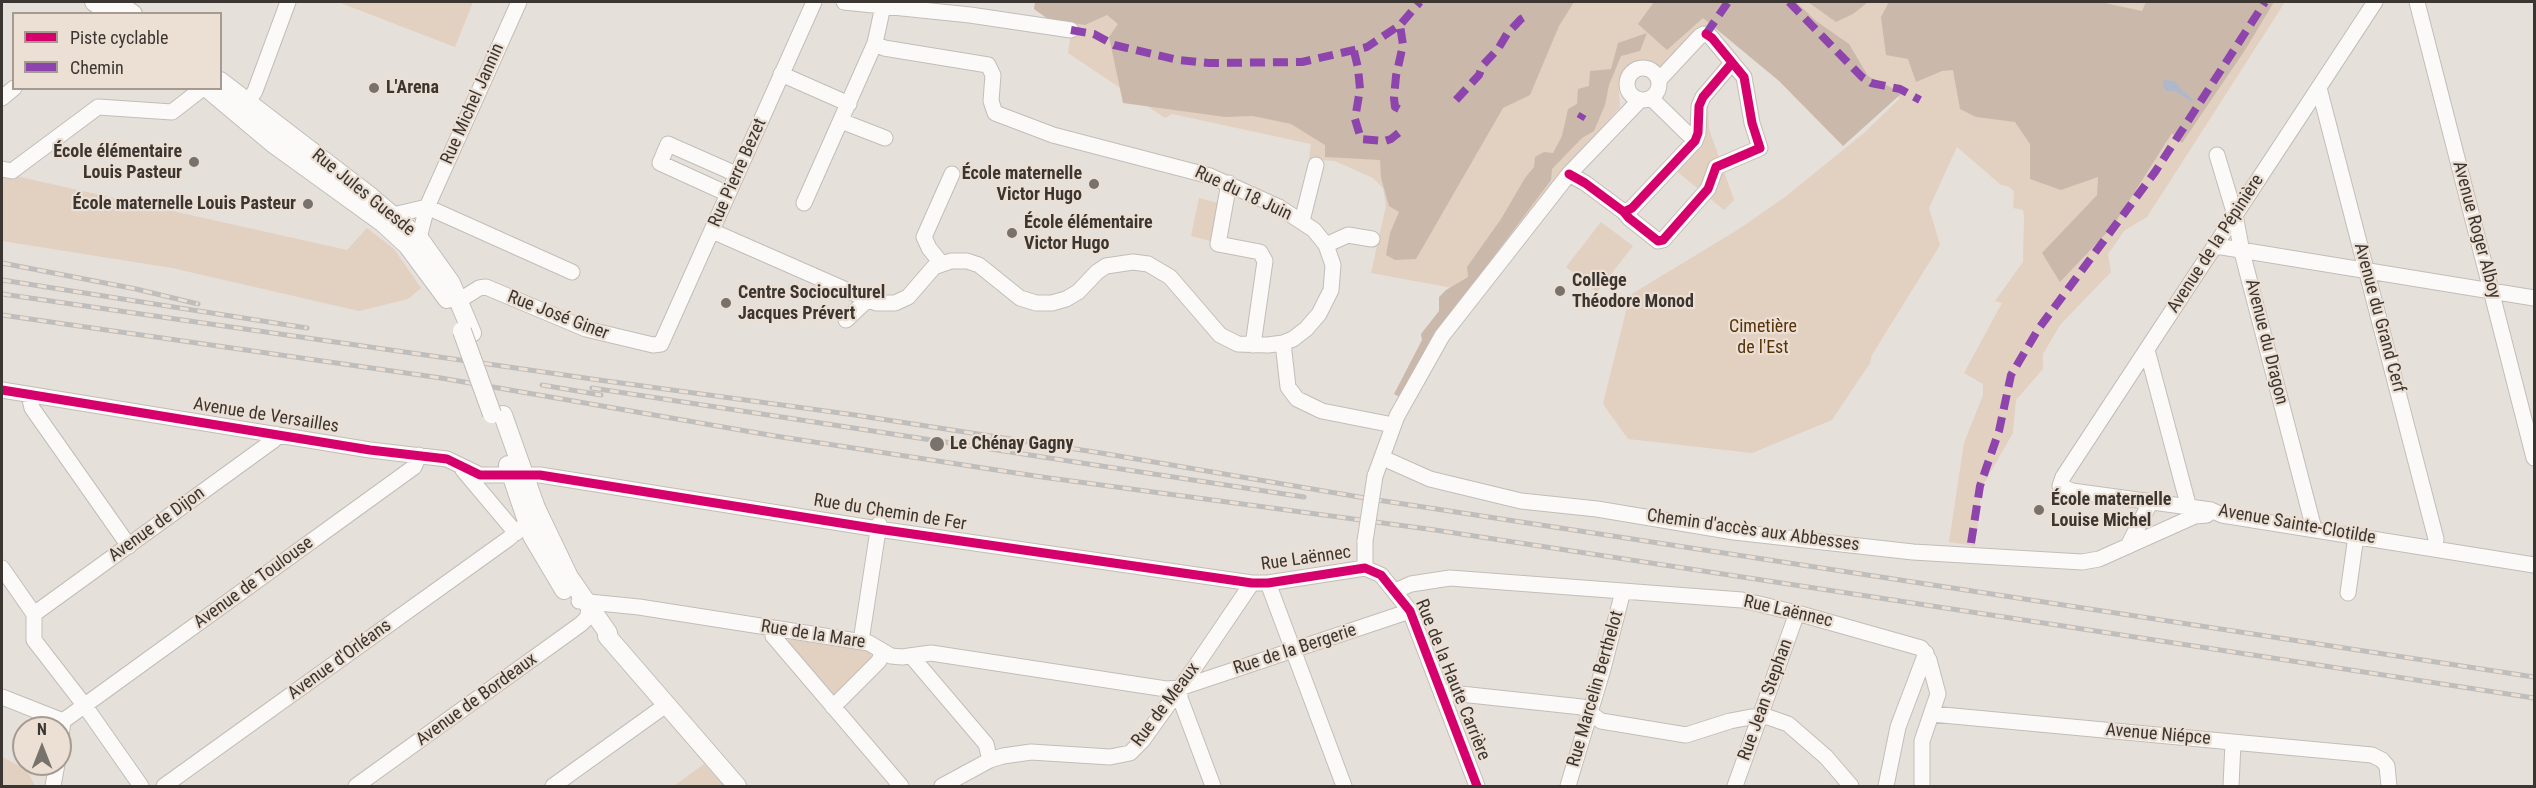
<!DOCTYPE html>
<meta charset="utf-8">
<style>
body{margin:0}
#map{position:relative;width:2536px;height:788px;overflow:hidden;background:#e6e0da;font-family:"Roboto Condensed",sans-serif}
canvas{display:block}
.frame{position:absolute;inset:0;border:3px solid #3b3631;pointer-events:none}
.legend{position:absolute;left:12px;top:12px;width:210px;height:78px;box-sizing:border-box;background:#ecdfd4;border:2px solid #a59b93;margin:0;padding:8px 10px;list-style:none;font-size:18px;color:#3b3631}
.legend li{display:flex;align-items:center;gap:12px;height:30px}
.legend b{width:30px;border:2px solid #a59b93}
.north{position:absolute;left:12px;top:716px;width:60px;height:60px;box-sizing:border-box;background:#ecdfd4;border:2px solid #a59b93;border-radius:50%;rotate:0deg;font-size:16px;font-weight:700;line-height:24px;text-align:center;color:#3b3631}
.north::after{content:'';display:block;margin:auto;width:21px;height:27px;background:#77726c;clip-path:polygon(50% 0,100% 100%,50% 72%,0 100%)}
</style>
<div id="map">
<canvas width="2536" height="788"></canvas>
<div class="frame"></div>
<ul class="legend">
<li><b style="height:8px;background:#d6006c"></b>Piste cyclable</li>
<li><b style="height:8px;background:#8e44ad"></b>Chemin</li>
</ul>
<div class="north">N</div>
</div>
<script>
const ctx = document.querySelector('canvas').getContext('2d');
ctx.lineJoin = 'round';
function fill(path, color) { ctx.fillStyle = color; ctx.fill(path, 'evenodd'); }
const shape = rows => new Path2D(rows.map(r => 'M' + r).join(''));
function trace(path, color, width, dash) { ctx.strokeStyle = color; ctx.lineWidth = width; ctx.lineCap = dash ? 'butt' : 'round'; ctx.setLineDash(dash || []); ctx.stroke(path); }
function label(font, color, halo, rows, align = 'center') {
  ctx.font = font + ' "Roboto Condensed",sans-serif'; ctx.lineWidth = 4.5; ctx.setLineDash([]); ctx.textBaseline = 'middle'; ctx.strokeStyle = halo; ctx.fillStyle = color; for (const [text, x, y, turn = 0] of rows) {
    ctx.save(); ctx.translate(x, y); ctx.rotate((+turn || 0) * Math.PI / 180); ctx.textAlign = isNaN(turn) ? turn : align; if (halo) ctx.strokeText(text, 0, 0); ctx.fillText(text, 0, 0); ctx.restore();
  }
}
fill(shape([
 [338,2,473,2,455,47],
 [1044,2,1730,2,1665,73,1652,66,1628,74,1619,90,1620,107,1561,175,1469,291,1371,273,1386,206,1383,188,1373,178,1335,161,1309,159,1311,144,1172,114,1165,118,1068,53,1073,21],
 [1789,2,2285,2,2147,217,2125,230,2108,254,2111,272,2060,325,2043,354,2043,369,2016,400,2013,433,1982,487,1975,546,1949,542,1964,443,1983,395,1983,384,1964,373,2002,303,1995,301,2023,262,2024,216,2023,210,2013,208,2014,191,2007,186,2001,185,1957,147,1929,208,1940,245,1872,355,1870,363,1832,420,1752,453,1628,439,1603,404,1630,295,1739,229,1785,197,1864,133,1900,98,1884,84,1868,76,1861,64],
 [1708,103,1709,129,1734,200,1724,210,1674,169,1703,108],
 [2,173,347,250,367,228,394,249,421,288,408,299,359,311,172,268,2,241],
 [1199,198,1218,203,1212,239,1210,241,1191,236],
 [1601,222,1633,246,1597,292,1566,267],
 [790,639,872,652,871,659,836,695,833,695,788,643],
 [2,757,27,770,35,786,2,786],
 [704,764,724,786,674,786]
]), '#e2d0c1');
fill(shape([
 [1035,2,1574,2,1559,26,1530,95,1503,108,1416,259,1395,260,1386,255,1390,233,1399,212,1389,206,1381,178,1380,160,1325,157,1325,145,1291,124,1253,116,1225,117,1123,103,1109,37,1118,24,1107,15,1085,25,1048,19,1034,9],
 [1654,2,1796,2,1816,21,1849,44,1868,76,1902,93,1843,146,1779,81,1703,18,1667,50,1638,24],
 [1808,2,1868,2,1853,14,1836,22],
 [1889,2,2100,2,2142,11,2146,2,2274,2,2245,50,2182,143,2172,133,2113,226,2060,282,2042,253,2097,195,2098,177,2061,190,2030,179,2030,144,2015,122,1976,117,1960,109,1953,70,1942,71,1916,82,1908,59,1886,55,1881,17],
 [1647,33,1640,51,1621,56,1609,85,1605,105,1594,131,1582,138,1552,169,1551,180,1429,343,1400,397,1394,394,1422,340,1421,334,1439,311,1439,297,1446,290,1468,277,1467,267,1501,219,1525,178,1534,167,1535,157,1544,152,1553,153,1562,136,1568,109,1577,104,1578,89,1589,86,1590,71,1611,69,1618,43]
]), '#cab9aa');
fill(shape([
 [2164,80,2175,81,2180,88,2193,100,2192,102,2175,91,2166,91,2163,86]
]), '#afb8cb');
const minor = shape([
 [844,2,970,15,1071,30],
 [2375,2,2063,477,2060,486,2072,491,2211,510,2222,515,2534,565],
 [2417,2,2534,458],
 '1627 84a16 16 0 1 1 32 0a16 16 0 1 1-32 0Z',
 [781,74,849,104],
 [2319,88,2436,539,2435,548],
 [2,98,14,88],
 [1651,98,1695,141],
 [243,110,255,91,288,2],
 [841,121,885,138],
 [2217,155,2235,215,2242,252,2314,529],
 [2,169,12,171,98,107,172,112,203,88],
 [1569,174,1585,183,1624,212,1629,218,1658,241,1663,240,1708,189,1716,167,1760,148,1752,123,1744,77,1710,36,1704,34,1700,36,1659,80],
 [1229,183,1218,244,1260,252,1265,261,1253,345],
 [728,194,660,163,668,144,736,174],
 [804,203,875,43],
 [427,207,572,272],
 [1624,212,1632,208,1695,141,1698,133,1699,106,1703,97,1732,63],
 [393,215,427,207],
 [1302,221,1316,165],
 [712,231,876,303,895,303,908,297,934,267,951,261,967,261,979,265,1020,298,1036,303,1052,303,1066,299,1078,292,1097,272,1106,266,1133,262,1148,264,1170,277,1220,335,1238,344,1268,345,1283,343,1293,339,1306,329,1319,314,1331,290,1333,265,1326,245,1314,230,1279,207,1210,176,1053,135,995,113,991,101,993,75,988,65,884,48,875,43,883,6],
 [419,238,427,207,519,2],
 [1326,245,1348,235,1372,239],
 [2216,246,2534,298],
 [941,263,929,248,924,237,952,174],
 [460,300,479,288,486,287,586,329,653,345,661,344,814,2],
 [846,320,867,300],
 [1283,343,1288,387,1297,399,1322,411,1393,425],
 [2147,350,2189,508,2194,514],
 [2,390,370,450,447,459,480,475,540,475,878,529,1252,583,1268,583,1365,568,1381,575,1410,611,1477,786],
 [29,395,32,408,129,546],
 [1383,458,1430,479,1521,501,1597,509,1734,532,1913,552,2082,562,2099,559,2195,516,2207,515],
 [463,470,516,533],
 [1375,476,1397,416,1442,336,1569,174,1640,100],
 [2128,546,2150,503],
 [2,568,34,614,34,640,85,706,141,786],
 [1365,568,1365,541],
 [1268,583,1344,786],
 [1395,591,1411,584,1450,578,1742,600,1797,613,1921,648,1929,660,1938,694,1922,741,1922,786],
 [2348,593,2356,536],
 [579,601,639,607,869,643,891,656,902,657,931,653,1166,689,1180,688,1410,611],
 [34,614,274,440,276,434],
 [773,628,773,636,901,786],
 [861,641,879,524],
 [912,657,986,744,990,760],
 [1180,688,1180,698,1213,786],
 [1442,692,1582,707,1601,721,1686,735,1730,721,1751,717,1768,717,1788,724,1826,757,1851,786],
 [2,697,63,721],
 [833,707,879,661,882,652],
 [1932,714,2372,755,2382,760,2387,766,2389,786],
 [60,744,63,721,414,467,419,455],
 [53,786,57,764],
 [164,786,508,539,535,517],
 [356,786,581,624,587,618,590,607],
 [553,786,666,705],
 [942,786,990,760,1003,756,1031,752,1110,757,1130,753,1142,741,1193,670,1252,583],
 [1568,786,1603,669,1623,591],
 [1735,786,1797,613],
 [1886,786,1898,727,1926,653],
 [2231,786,2233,743]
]);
const major = shape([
 [94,2,111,14],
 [116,2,133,14],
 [220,81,371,197,419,238,451,283,472,333],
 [207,88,275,145,383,223,407,245,447,299],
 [503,415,536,508,569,577,608,633,607,636,737,786],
 [508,465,532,536,564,590]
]);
trace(minor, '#c2bdb8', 17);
trace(major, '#c2bdb8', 20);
trace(minor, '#fbfaf9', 15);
trace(major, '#fbfaf9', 18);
const rail = shape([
 [2,263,136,289,198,304],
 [2,280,307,328],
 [2,294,599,380,855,415,1101,453,1371,499,2534,677],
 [2,315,441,378,775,436,1042,477,1435,530,2534,698],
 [542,385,601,395],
 [592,388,1304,497]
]);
trace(rail, '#bfbebc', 5);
trace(rail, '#ecdfd4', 3, [9]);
const minorBridge = shape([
 [1365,541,1375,476]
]);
const majorBridge = shape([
 [462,331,492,414]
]);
trace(minorBridge, '#c2bdb8', 17, []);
trace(majorBridge, '#c2bdb8', 20, []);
trace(minorBridge, '#fbfaf9', 15);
trace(majorBridge, '#fbfaf9', 18);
trace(shape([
 [1789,2,1862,77,1871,83,1900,89,1920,100],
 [1071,30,1094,34,1114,45,1178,60,1209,63,1302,62,1367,47,1400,25,1420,2],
 [1706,34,1728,2],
 [1354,51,1358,68,1360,89,1355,119,1361,139,1385,141,1391,139,1401,131],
 [1456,100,1479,75,1483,65,1498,49,1507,34,1521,19,1530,14],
 [1399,109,1395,107,1394,98,1396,76,1403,45,1400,25],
 [1580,119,1583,114],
 [1971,543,1980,486,1999,431,2011,375,2039,328,2155,172,2265,2]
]), '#8e44ad', 8, [15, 8]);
trace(shape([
 [1569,174,1585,183,1624,212,1629,218,1658,241,1663,240,1708,189,1716,167,1760,148,1752,123,1744,77,1712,38,1706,34],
 [1624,212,1632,208,1695,141,1698,133,1699,106,1703,97,1732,63],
 [2,390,370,450,447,459,480,475,540,475,878,529,1252,583,1268,583,1365,568,1381,575,1410,611,1477,786]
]), '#d6006c', 9);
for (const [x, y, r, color] of [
 [374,88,6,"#77726c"],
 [194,162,6,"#77726c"],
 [1094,184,6,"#77726c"],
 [308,204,6,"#77726c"],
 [1012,233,6,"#77726c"],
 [1560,291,6,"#77726c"],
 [726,303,6,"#77726c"],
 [937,444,8,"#77726c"],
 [2039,510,6,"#77726c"]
]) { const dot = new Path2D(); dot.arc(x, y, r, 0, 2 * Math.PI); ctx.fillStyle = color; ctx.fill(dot); trace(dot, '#ecdfd4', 2); }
label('bold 18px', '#3b3631', '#ecdfd4', [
 ["L'Arena",386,88],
 ["École élémentaire",182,152,"right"],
 ["Louis Pasteur",182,173,"right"],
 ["École maternelle",1082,174,"right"],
 ["Victor Hugo",1082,195,"right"],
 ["École maternelle Louis Pasteur",296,204,"right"],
 ["École élémentaire",1024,223],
 ["Victor Hugo",1024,244],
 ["Collège",1572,281],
 ["Théodore Monod",1572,302],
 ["Centre Socioculturel",738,293],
 ["Jacques Prévert",738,314],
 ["Le Chénay Gagny",950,444],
 ["École maternelle",2051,500],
 ["Louise Michel",2051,521]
], 'left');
label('18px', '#3b3631', '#ecdfd4', [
 ["Rue Michel Jannin",473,104,-66],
 ["Rue Pierre Bezet",738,173,-66],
 ["Rue Jules Guesde",363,193,39],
 ["Rue du 18 Juin",1243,194,25],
 ["Avenue Roger Alboy",2476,230,75],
 ["Avenue de la Pépinière",2216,244,-57],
 ["Rue José Giner",558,316,21],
 ["Avenue du Grand Cerf",2379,318,75],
 ["Avenue du Dragon",2266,342,76],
 ["Avenue de Versailles",266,416,9],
 ["Rue du Chemin de Fer",890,513,9],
 ["Avenue de Dijon",157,525,-36],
 ["Avenue Sainte-Clotilde",2297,525,10],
 ["Chemin d'accès aux Abbesses",1753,531,8],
 ["Rue Laënnec",1306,559,-8],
 ["Avenue de Toulouse",254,583,-36],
 ["Rue Laënnec",1788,612,13],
 ["Rue de la Mare",813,635,9],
 ["Rue de la Bergerie",1295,650,-18],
 ["Avenue d'Orléans",340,660,-36],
 ["Rue de la Haute Carrière",1452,680,68],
 ["Rue Marcelin Berthelot",1596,689,-74],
 ["Avenue de Bordeaux",477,700,-36],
 ["Rue Jean Stephan",1766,700,-70],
 ["Rue de Meaux",1166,705,-53],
 ["Avenue Niépce",2158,735,5]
]);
label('18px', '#573207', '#ecdfd4', [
 ["Cimetière",1763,327],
 ["de l'Est",1763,348]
]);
</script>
